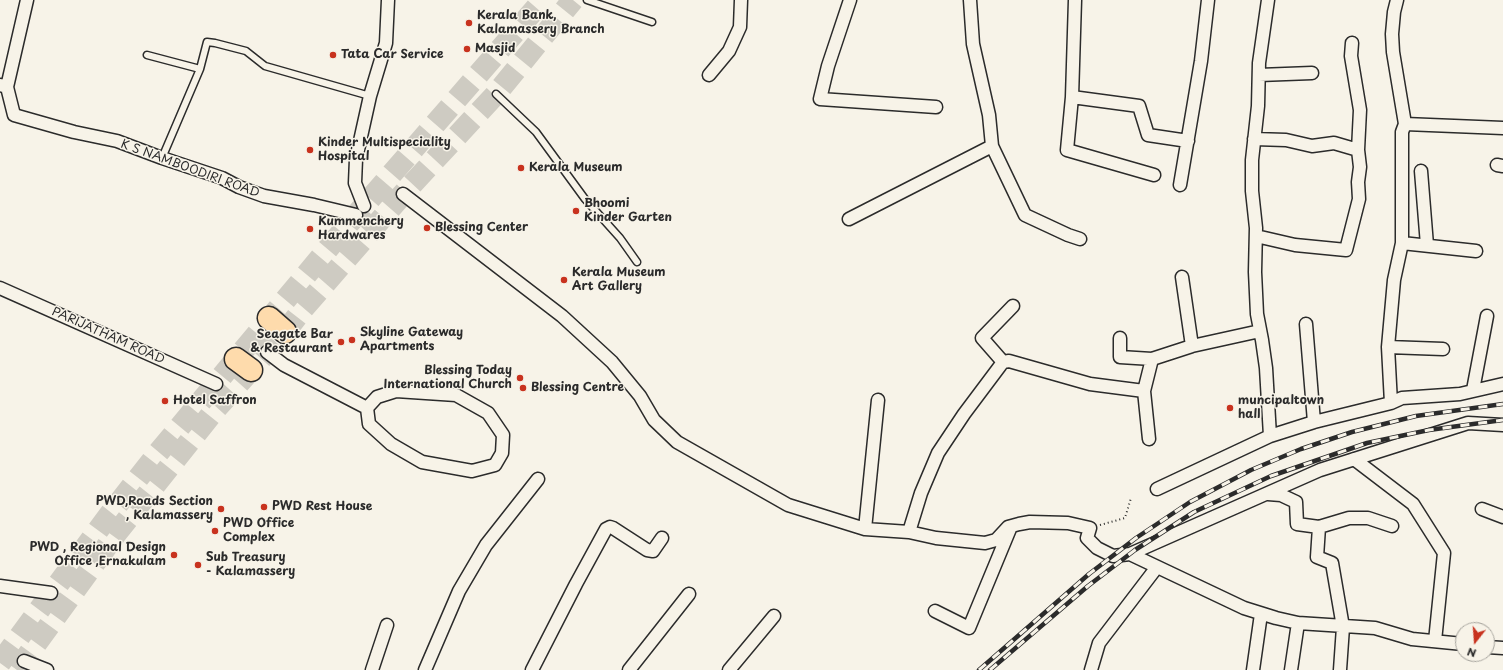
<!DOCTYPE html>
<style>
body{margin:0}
#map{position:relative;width:1503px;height:670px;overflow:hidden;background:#f7f3e8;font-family:"Playpen Sans",sans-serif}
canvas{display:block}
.north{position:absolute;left:1455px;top:622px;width:40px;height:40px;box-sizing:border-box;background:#f7f3e8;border:1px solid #a5a39c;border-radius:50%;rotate:197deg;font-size:11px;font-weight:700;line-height:16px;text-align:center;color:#2b2b2b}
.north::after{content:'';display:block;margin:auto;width:14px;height:18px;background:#c8321e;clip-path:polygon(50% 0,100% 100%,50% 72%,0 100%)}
</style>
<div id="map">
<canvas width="1503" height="670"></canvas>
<div class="north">N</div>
</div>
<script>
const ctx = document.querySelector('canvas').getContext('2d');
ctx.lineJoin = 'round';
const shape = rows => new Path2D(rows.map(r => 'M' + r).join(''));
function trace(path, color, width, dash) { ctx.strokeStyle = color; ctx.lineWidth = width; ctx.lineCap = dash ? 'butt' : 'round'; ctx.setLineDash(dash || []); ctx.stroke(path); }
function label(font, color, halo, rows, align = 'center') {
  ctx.font = font + ' "Playpen Sans",sans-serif'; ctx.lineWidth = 3; ctx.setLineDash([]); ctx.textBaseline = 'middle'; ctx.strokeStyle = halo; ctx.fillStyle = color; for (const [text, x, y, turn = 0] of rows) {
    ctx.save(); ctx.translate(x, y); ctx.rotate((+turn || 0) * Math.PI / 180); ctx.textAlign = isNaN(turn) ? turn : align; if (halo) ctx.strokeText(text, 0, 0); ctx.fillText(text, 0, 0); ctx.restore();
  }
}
trace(shape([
 [0,663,110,514,158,453,356,215,543,0],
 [17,670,115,535,214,411,285,332,302,310,403,194,496,94,573,0]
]), '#cecbc2', 22, [22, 11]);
const lane = shape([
 [587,0,652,22],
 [147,55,200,69,207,42,215,43,246,51,265,66,370,96],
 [496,94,536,132,585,199,620,238,637,262],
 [162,158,200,69]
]);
const street = shape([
 [850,0,828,66,820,99,936,107],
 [970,0,973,44,989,115,992,146,1025,215,1068,235,1080,239],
 [1075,0,1072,97,1067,150,1154,175],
 [1268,0,1259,63,1258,106,1252,160,1252,191,1256,228,1255,272,1257,314,1262,340,1266,368,1270,436],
 [709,75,729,51,740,27,741,0],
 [1259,75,1312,73],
 [0,85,7,87,14,115,74,132,117,141,162,158,222,178,239,187,264,196,314,205,356,215],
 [7,87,27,0],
 [1072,97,1139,106,1148,135,1188,141],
 [1405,124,1503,128],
 [1254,139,1286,140,1312,146,1334,143,1358,150,1360,110,1351,56,1352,43],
 [1497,165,1503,166],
 [1421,171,1427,245],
 [1180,185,1201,61,1208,0],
 [403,194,562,316,612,362,640,396,654,420,677,442,788,505,865,529,909,532,921,493,938,453,964,414,1003,362,1009,361,1090,384,1144,391,1152,359,1192,346,1260,331],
 [364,206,355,183,356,159,370,96,386,43,388,0],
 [849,219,992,146],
 [1256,236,1295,245,1346,250,1359,199,1358,182,1360,167,1358,150],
 [1402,243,1476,251],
 [1182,277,1192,346],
 [0,288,216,384],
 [1306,324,1314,422],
 [1120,338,1120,357,1152,359],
 [1388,347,1443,349],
 [267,352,284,365,367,408,369,424,391,444,422,462,472,471,495,465,502,453,503,435,488,413,456,395,396,391,377,397,367,408],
 [1003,362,982,338,1013,306],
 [1473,390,1487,316],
 [1144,391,1149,439],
 [1391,403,1388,347,1394,280,1402,243,1402,132,1405,124,1393,52,1392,34,1394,12,1397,0],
 [1354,459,1413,504,1444,553,1435,641],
 [1157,489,1270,436,1314,422,1391,403,1402,398,1460,394,1503,384],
 [1268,494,1281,495,1296,502,1297,524,1319,527,1317,557,1332,563,1343,627,1340,670],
 [1482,509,1503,517],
 [1319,527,1349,518,1368,518,1392,526],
 [865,529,878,400],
 [909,532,936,538,985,543,996,540,1008,527,1019,524,1030,522,1068,523,1090,528,1087,538,1097,548,1113,556,1130,554,1320,470,1468,423,1503,425],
 [1130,554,1244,608,1276,618,1298,623,1375,628,1412,639,1463,644],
 [0,586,51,593],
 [935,611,969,628,1010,529],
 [1487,647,1503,648],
 [24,661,47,670],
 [372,670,387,625],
 [425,670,459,591,486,545,538,479],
 [532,670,576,584,606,529,610,527,613,528,647,550,653,551,662,538],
 [629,670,689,594],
 [729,670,774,616],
 [1091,670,1099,643,1157,567],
 [1253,670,1261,614],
 [1291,670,1298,623]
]);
const highway = shape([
 [269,318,285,332],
 [236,359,251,370]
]);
trace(lane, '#2b2b2b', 9);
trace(street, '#2b2b2b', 15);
trace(highway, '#2b2b2b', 25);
trace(shape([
 [1100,525,1125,518,1131,498]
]), '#2b2b2b', 2, [1, 3]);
trace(lane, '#f7f3e8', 6);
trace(street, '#f7f3e8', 12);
trace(highway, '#fedbac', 22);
const rail = shape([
 [979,670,1089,574,1136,538,1190,502,1251,470,1301,449,1352,432,1416,416,1503,404],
 [990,670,1088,586,1135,550,1194,512,1271,476,1367,443,1429,430,1503,420]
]);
trace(rail, '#2b2b2b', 4.5);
trace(rail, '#f7f3e8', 3, [9]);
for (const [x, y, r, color] of [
 [469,23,4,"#c8321e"],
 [467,49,4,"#c8321e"],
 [333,55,4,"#c8321e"],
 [310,150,4,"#c8321e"],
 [521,168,4,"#c8321e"],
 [576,211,4,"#c8321e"],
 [427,228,4,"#c8321e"],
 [310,229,4,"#c8321e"],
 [564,280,4,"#c8321e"],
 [352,340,4,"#c8321e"],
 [341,342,4,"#c8321e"],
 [520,378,4,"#c8321e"],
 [523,388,4,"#c8321e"],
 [165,401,4,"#c8321e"],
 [1230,408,4,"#c8321e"],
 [264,507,4,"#c8321e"],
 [221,509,4,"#c8321e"],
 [215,531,4,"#c8321e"],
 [174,555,4,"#c8321e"],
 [198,565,4,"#c8321e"]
]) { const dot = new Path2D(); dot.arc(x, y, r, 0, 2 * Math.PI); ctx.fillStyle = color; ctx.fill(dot); trace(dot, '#f7f3e8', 1.5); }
label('bold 12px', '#2b2b2b', '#f7f3e8', [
 ["Kerala Bank,",477,16],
 ["Kalamassery Branch",477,30],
 ["Masjid",475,49],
 ["Tata Car Service",341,55],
 ["Kinder Multispeciality",318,143],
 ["Hospital",318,157],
 ["Kerala Museum",529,168],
 ["Bhoomi",584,204],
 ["Kinder Garten",584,218],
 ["Kummenchery",318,222],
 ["Hardwares",318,236],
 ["Blessing Center",435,228],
 ["Kerala Museum",572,273],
 ["Art Gallery",572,287],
 ["Skyline Gateway",360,333],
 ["Apartments",360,347],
 ["Seagate Bar",333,335,"right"],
 ["& Restaurant",333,349,"right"],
 ["Blessing Today",512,371,"right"],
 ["International Church",512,385,"right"],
 ["Blessing Centre",531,388],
 ["Hotel Saffron",173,401],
 ["muncipaltown",1238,401],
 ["hall",1238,415],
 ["PWD,Roads Section",213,502,"right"],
 [", Kalamassery",213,516,"right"],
 ["PWD Rest House",272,507],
 ["PWD Office",223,524],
 ["Complex",223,538],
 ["PWD , Regional Design",166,548,"right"],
 ["Office ,Ernakulam",166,562,"right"],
 ["Sub Treasury",206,558],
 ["- Kalamassery",206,572]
], 'left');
label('12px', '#2b2b2b', '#f7f3e8', [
 ["K S NAMBOODIRI ROAD",190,169,20],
 ["PARIJATHAM ROAD",108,336,24]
]);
</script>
